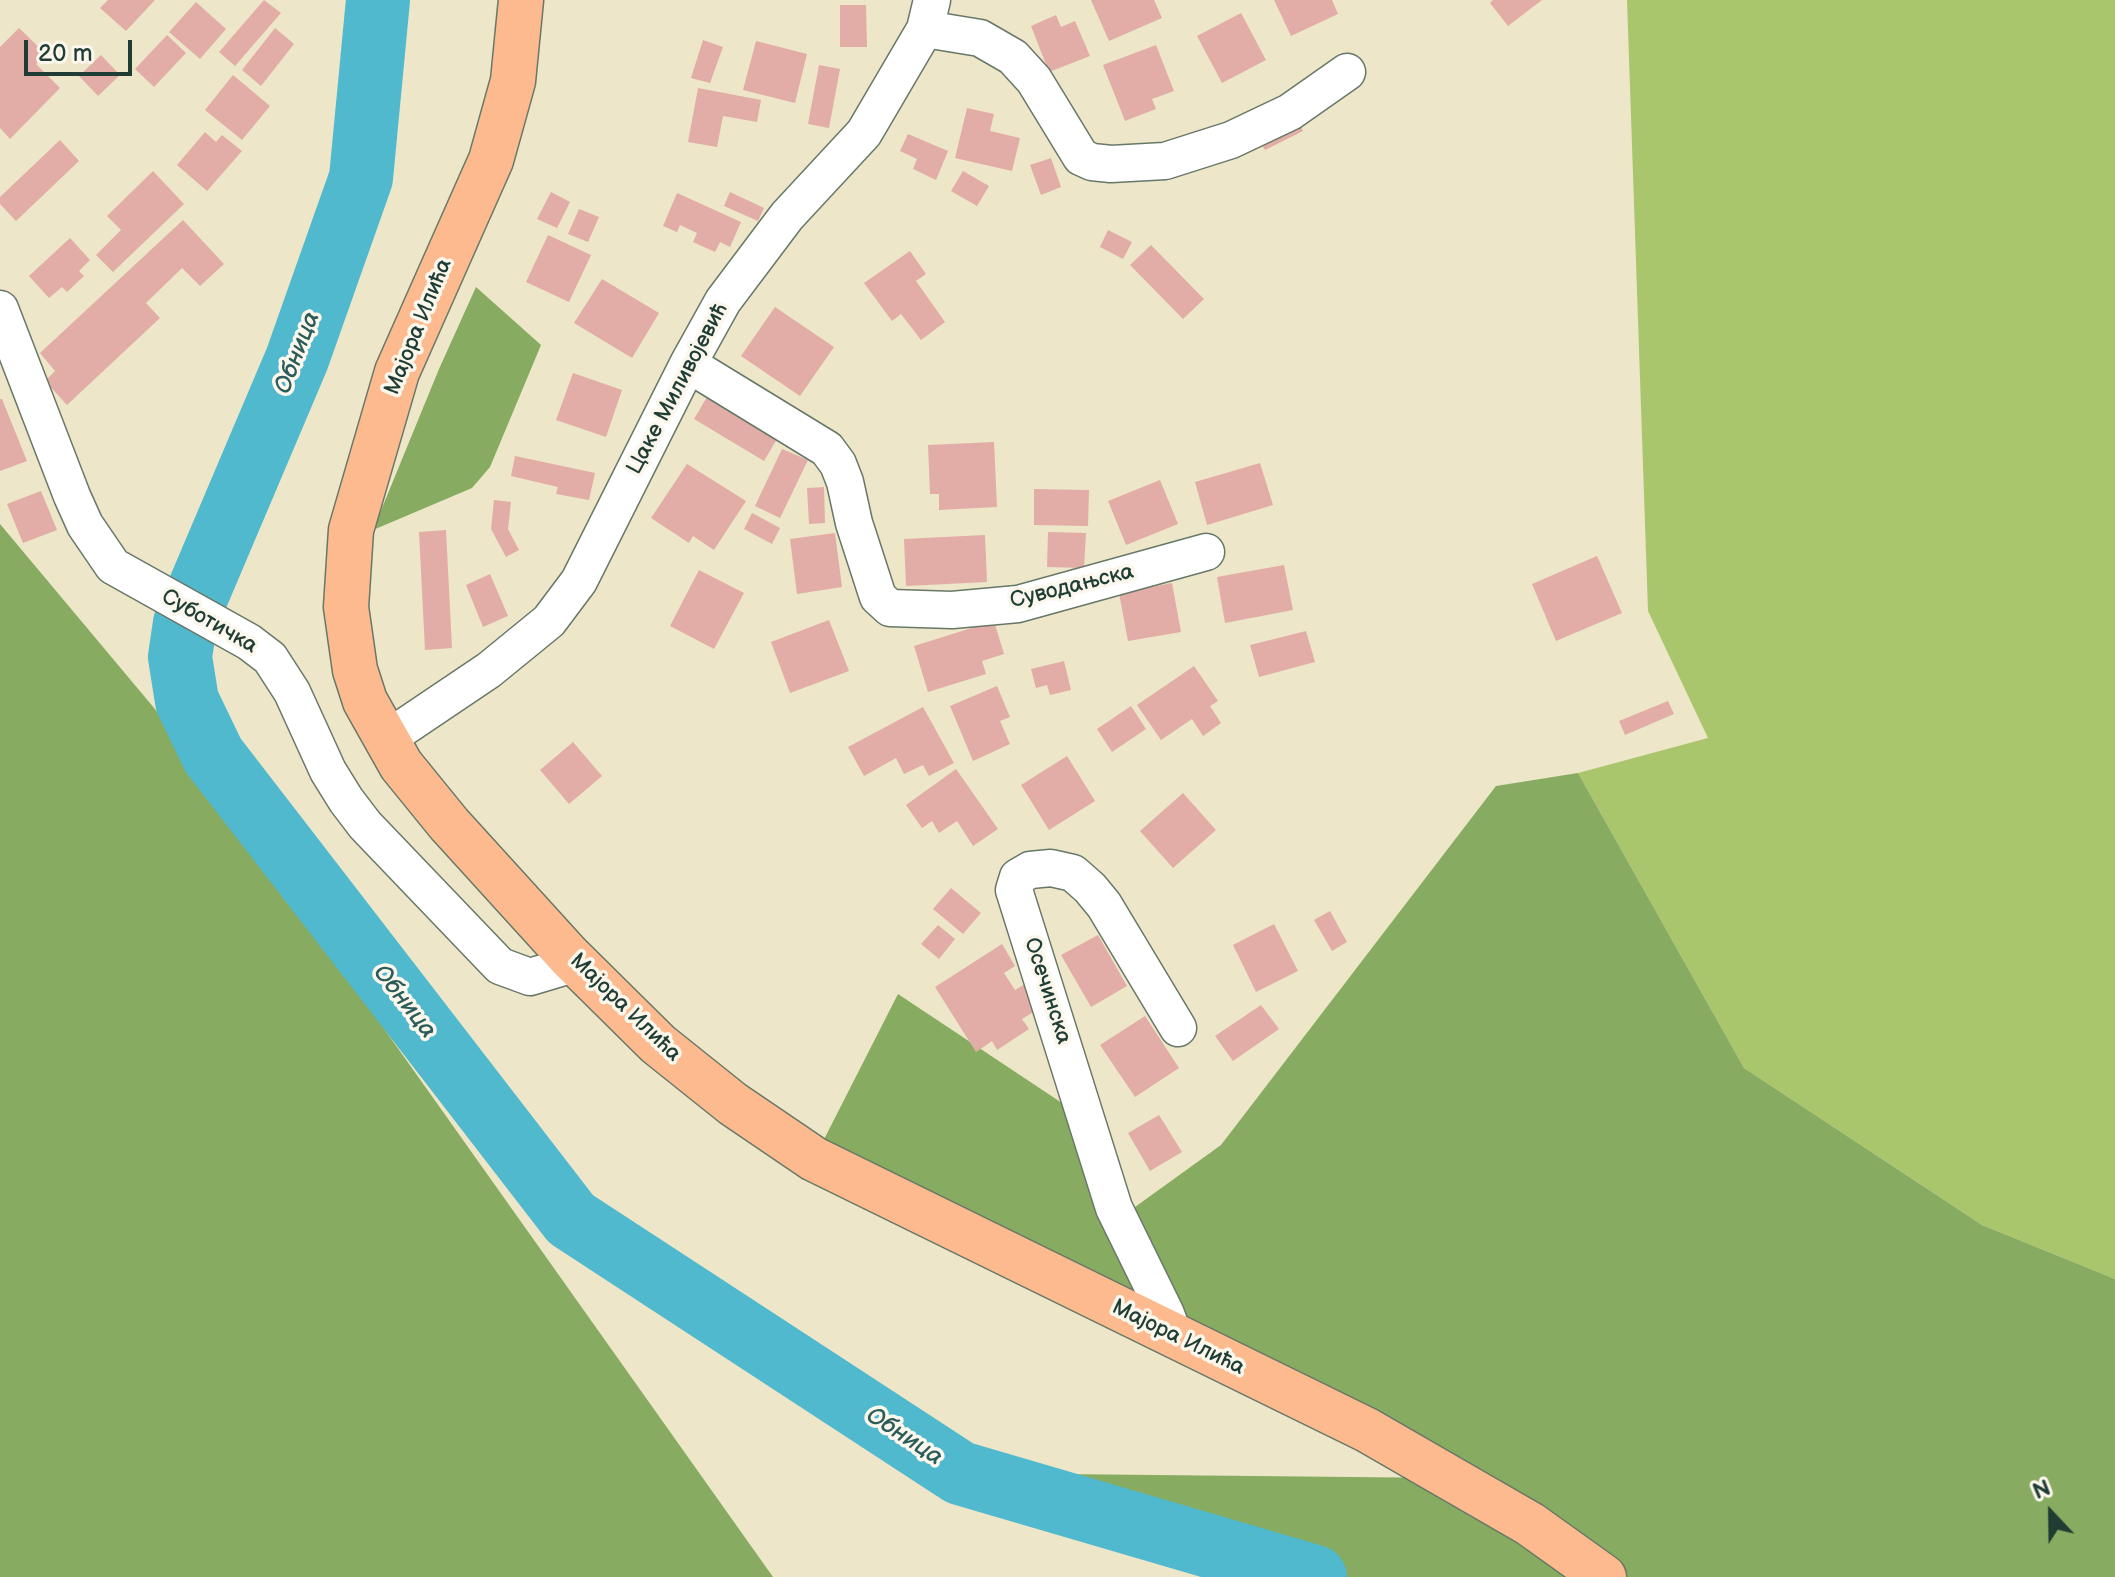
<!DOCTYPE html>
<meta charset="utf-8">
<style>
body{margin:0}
#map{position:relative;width:2115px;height:1577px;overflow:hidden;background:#ede6c9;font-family:"Balsamiq Sans",sans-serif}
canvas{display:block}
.north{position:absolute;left:2011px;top:1473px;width:80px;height:80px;-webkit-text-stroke:6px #fbf7ec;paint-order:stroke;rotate:338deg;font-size:22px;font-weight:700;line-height:32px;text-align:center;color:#1f3d34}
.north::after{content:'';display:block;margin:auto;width:28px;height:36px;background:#1f3d34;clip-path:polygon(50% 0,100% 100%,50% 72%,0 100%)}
.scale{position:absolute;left:24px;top:40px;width:108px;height:36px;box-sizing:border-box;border:4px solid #1f3d34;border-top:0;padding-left:10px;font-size:24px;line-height:28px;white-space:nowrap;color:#1f3d34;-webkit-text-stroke:6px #fbf7ec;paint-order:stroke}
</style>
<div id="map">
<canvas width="2115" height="1577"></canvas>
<div class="north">N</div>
<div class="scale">20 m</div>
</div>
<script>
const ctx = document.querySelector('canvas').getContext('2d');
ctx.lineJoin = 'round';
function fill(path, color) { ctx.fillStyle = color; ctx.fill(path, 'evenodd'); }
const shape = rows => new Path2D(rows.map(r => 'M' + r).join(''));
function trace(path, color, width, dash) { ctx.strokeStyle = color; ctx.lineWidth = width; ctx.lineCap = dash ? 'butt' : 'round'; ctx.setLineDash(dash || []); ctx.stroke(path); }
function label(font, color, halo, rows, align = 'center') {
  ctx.font = font + ' "Balsamiq Sans",sans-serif'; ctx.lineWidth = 7; ctx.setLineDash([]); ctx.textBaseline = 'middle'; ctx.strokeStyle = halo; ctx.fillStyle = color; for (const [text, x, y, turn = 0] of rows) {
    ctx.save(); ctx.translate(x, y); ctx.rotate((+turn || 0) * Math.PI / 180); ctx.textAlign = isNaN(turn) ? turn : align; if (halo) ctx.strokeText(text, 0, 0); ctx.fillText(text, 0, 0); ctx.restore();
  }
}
fill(shape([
 [1627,0,2115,0,2115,1279,1982,1225,1744,1068,1578,773,1708,738,1648,611]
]), '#aac66d');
fill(shape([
 [476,287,541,345,490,467,472,488,373,530,439,369],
 [0,524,170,727,773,1577,0,1577],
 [1578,773,1744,1068,1982,1225,2115,1279,2115,1577,1315,1577,960,1473,1448,1478,814,1159,898,994,1083,1117,1135,1207,1221,1145,1496,786]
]), '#87ab60');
trace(shape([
 [378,0,361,178,297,359,185,623,180,657,187,701,213,755,571,1219,960,1473,1315,1577]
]), '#50b9cd', 64);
fill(shape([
 [108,0,155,0,126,31,100,8],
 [264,0,281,13,235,66,219,52],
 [1091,0,1154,0,1162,18,1109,41],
 [1274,0,1332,0,1338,14,1291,36],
 [1493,0,1542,0,1508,26,1490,3],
 [196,2,226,29,200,59,169,32],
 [840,5,866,5,867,47,840,47],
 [1241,13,1266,60,1222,83,1197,36],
 [1056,15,1061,27,1075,21,1090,56,1049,72,1031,26],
 [19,28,46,54,36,64,60,88,10,139,0,128,0,47],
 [275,28,294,44,261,86,242,70],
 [167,35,186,53,154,87,135,69],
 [703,40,723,47,710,83,691,78],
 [756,41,807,54,795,103,743,90],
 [1156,45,1174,91,1152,99,1156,109,1125,121,1103,65],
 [101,55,120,75,98,96,79,76],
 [819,65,840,69,829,128,808,124],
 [233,75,270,106,242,140,205,110],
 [698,88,761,100,757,122,723,116,717,147,688,142],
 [967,108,994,114,990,131,1020,138,1012,171,955,158],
 [1297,119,1303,131,1265,150,1258,138],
 [205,132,216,142,222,135,242,151,207,191,177,165],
 [908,134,948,151,936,180,913,169,917,159,900,151],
 [60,140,79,161,16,221,0,204,0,197],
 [1051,158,1061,187,1041,195,1030,165],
 [153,171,184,204,113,272,96,255,121,230,107,216],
 [963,171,989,186,977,206,951,191],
 [551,192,570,202,557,228,537,219],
 [730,192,764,208,758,221,724,206],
 [677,193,741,222,730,247,720,242,715,252,693,242,697,233,680,225,677,232,663,226],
 [579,209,599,217,588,242,568,234],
 [183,220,224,264,200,286,182,268,146,303,160,318,67,405,45,381,55,371,40,353],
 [1108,230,1132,242,1123,259,1100,247],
 [548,235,591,255,569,302,526,282],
 [70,238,90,260,79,271,84,276,67,292,62,287,49,298,29,276],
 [1151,245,1204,299,1183,319,1130,265],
 [910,251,926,274,916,281,945,322,921,340,901,314,892,321,864,283],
 [602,279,659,313,632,358,574,323],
 [775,307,834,347,800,396,741,356],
 [573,373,622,390,606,437,556,420],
 [707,397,777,439,764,461,694,419],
 [0,399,2,399,27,461,0,471],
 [994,442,997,507,939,510,939,494,930,494,928,445],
 [782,449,808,460,780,518,755,506],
 [515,456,595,473,589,500,556,494,558,487,511,476],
 [1260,463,1273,505,1207,525,1195,482],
 [687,464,746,501,714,550,693,536,689,543,651,518],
 [1160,480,1178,524,1126,545,1108,501],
 [824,487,825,523,809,524,807,488],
 [1034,489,1089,490,1088,526,1034,525],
 [41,491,57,530,23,543,7,504],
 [494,500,511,502,508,529,519,550,506,557,491,529],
 [752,513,780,528,772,544,744,529],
 [446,530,452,648,425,650,419,532],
 [1048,532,1086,533,1084,568,1047,567],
 [835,533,842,587,797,594,790,539],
 [985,535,987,582,906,586,904,539],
 [1597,556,1622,613,1556,641,1532,584],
 [1284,565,1293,610,1225,623,1217,577],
 [699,570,744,593,714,649,670,626],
 [490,574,508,616,483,627,466,585],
 [1172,583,1181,632,1128,641,1119,593],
 [829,620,849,671,790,693,771,642],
 [994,621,1004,654,982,661,986,674,928,692,914,646],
 [1306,631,1315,662,1259,677,1250,645],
 [1064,661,1071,690,1050,695,1047,685,1036,688,1031,669],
 [1194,666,1218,701,1210,706,1221,723,1203,736,1192,719,1161,740,1137,705],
 [997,686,1010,717,1000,721,1010,744,973,761,950,706],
 [1668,701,1674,714,1625,735,1619,721],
 [1131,706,1146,729,1112,752,1097,729],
 [923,707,954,763,929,776,923,765,904,774,896,758,864,776,848,747],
 [573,742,602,776,569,804,540,770],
 [1067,756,1095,801,1049,830,1021,785],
 [956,769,998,829,973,846,957,821,939,833,932,821,922,828,906,805],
 [1183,793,1216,830,1173,868,1140,831],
 [951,888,981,913,963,934,933,909],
 [1330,911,1347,942,1332,951,1314,920],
 [1274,924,1298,971,1256,992,1233,945],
 [938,925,955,939,939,959,921,944],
 [1098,935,1127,986,1091,1007,1061,955],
 [1002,944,1015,966,1004,973,1015,990,1025,984,1040,1008,1022,1019,1029,1029,997,1050,992,1041,976,1052,935,987],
 [1261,1005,1279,1029,1233,1061,1215,1036],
 [1145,1016,1179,1068,1135,1097,1100,1045],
 [1159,1115,1182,1152,1150,1171,1128,1133]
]), '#e2ada6');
const minor = shape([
 [925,29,980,38,1013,57,1034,80,1081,157,1092,162,1111,164,1165,161,1231,140,1290,112,1347,72],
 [0,309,72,496,85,525,113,566,249,642,270,658,292,692,328,771,346,800,365,825,500,966,530,977,560,968,569,956],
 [688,364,827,449,838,464,845,482,854,523,878,597,890,608,952,610,1018,604,1206,552],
 [385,740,489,670,549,621,579,581,688,364,723,301,787,216,864,133,925,29,932,0],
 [1167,1334,1169,1322,1166,1314,1114,1208,1014,890,1018,877,1030,870,1051,868,1073,873,1090,888,1104,905,1178,1028]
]);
const primary = shape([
 [521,0,513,81,491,160,397,372,351,530,346,607,355,670,365,701,401,765,449,824,569,956,658,1044,733,1104,814,1159,1367,1430,1530,1524,1604,1577]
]);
trace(minor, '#677868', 39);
trace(primary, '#677868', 47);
trace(minor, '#fff', 36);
trace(primary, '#fcba8e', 44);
label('22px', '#1f3d34', '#fbf7ec', [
 ["Мајора Илића",419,327,-68],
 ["Цаке Миливојевић",678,389,-62],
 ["Суводањска",1072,587,-14],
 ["Суботичка",209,622,30],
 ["Осечинска",1047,991,72],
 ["Мајора Илића",625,1008,44],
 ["Мајора Илића",1178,1338,26]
]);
label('italic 24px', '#2b5c5a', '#fbf7ec', [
 ["Обница",298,353,-69],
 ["Обница",404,1002,52],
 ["Обница",904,1437,33]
]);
</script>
